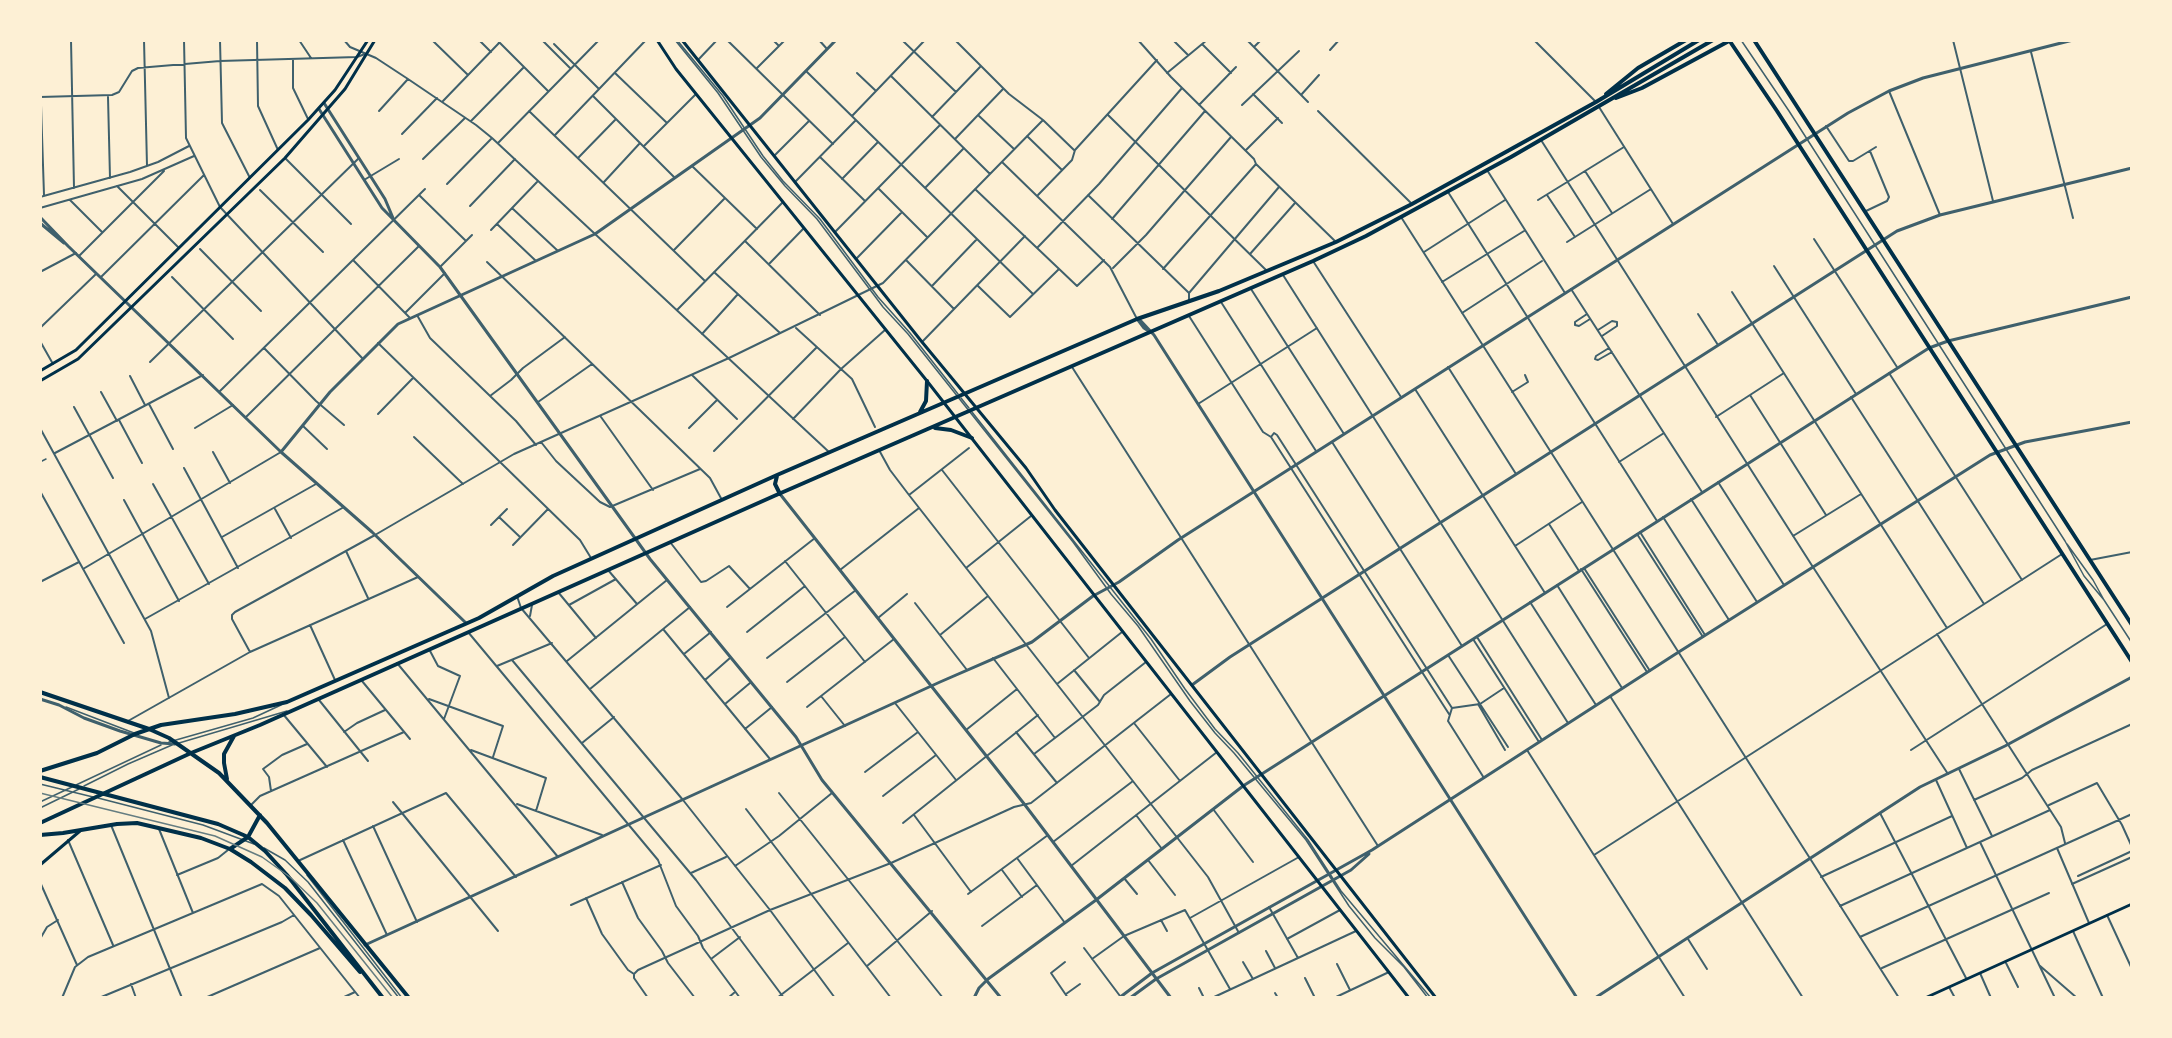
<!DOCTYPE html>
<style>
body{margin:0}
#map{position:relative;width:2172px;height:1038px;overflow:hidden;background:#fdf0d5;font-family:Mulish,sans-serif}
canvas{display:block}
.frame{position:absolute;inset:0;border:42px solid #fdf0d5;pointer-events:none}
</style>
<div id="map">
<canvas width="2172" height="1038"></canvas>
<div class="frame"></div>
</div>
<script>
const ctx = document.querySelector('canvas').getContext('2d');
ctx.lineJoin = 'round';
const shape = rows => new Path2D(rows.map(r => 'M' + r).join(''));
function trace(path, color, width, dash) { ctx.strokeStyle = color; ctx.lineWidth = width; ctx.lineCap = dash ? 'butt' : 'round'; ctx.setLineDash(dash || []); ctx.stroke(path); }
trace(shape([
 [675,40,718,93,761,157,785,186,817,219,883,307,908,334,1073,542,1111,594,1138,626,1190,701,1215,733,1234,753,1306,840,1349,906,1375,938,1404,967,1428,998],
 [677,40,723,96,763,156,783,181,820,219,878,297,910,333,958,394],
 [1741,40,1789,111,2065,541,2084,576,2104,600],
 [961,398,969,408],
 [972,412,1151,639,1185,689,1215,729,1238,753,1308,840,1341,891,1431,998],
 [2067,544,2093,580,2104,600,2132,643],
 [66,707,134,733],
 [169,742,253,718,281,705],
 [179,743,287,711],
 [40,784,93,797],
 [76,785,161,745],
 [84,786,128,764,172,745],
 [98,798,203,825,254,844],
 [40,802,72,787],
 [40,808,79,789],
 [264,848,285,860,308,882,399,998],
 [307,875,402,998]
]), '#3f606c', 1.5);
trace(shape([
 [40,462,46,459]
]), '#3f606c', 1.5);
trace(shape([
 [71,40,74,188],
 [144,40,147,166],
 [184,40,186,138,220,207,363,359],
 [220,40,222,123,250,178],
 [257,40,258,106,278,150],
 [299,40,311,58],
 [344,40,350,47,376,58,408,79,476,125,492,138,829,452],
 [432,40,468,75],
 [479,40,491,52],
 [497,40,548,91],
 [542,40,570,68],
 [727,40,833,144],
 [773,40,779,46],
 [819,40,827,49],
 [902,40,956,92],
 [955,40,1009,94,1043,120,1074,150],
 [1138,40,1171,77,1254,159,1256,164,1336,242],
 [1173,40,1188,55],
 [1247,40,1308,102],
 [1360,40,1368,40],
 [1534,40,1596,102],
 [1953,40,1993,201],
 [554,44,599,89],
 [1203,45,1231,73],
 [1254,47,1261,40],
 [1330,50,1339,40],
 [2031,52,2073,218],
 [293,59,293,88,308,119],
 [698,60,717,40],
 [757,68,785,40],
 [806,71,1033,294],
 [615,73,667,123],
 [857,73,876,91],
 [1167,73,1207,40],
 [40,75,44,195],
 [891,76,990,174],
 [1889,91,1940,215],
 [1253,94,1282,123],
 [1301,95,1319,75],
 [593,96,675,178],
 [40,97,112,95,119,92,132,71,138,68,220,61,357,57,365,54],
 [108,97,110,178],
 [443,101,499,43],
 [1199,105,1236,67],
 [1242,105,1299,51],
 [1599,107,1673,224],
 [379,111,408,79],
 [529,111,705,281],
 [1318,111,1412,204],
 [978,115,1014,149],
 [1108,115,1267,271],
 [852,116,925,40],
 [932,117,980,67],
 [471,121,524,67],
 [1826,126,1849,161,1853,161,1876,147],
 [402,134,437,98],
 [555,135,646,40],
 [1027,136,1062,170],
 [955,139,1003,89],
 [1541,140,1811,564,1948,774],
 [498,143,599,40],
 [644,146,696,94],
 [1246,150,1278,118],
 [774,156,809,121],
 [820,157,865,201],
 [285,158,351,224],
 [578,158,616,119],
 [423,159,465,118],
 [1002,162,1110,267,1137,319],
 [692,166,757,229],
 [1487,170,1565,293],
 [1585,171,1612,213],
 [842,179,878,142],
 [364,180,399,159],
 [604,182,640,143],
 [795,182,856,120],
 [447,184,492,138],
 [117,186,179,248],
 [878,188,927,237],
 [925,188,964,148],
 [975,189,1077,286,1104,260],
 [260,190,323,252],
 [1448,192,1657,521],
 [419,195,466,241],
 [1038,195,1072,160,1075,150,1157,60],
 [1088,195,1189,293],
 [1547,195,1575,237],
 [40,197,130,172,158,162,189,146],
 [70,200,102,232],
 [1538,200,1624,147],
 [470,206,515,159],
 [40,208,142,179,194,156],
 [512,208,558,251],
 [1866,211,1887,201,1889,197,1870,151],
 [1401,217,1899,998],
 [1112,219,1205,111],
 [497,224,536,261],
 [491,230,537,182],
 [835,232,940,125],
 [1814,239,1897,367],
 [745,241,820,315],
 [1567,242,1651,189],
 [1037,248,1099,184,1182,88],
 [200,249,261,311],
 [674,250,725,198],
 [1424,252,1505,200],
 [1250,254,1295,203],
 [79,256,164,171],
 [857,258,902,212],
 [353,260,410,318],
 [906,260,954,309],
 [1313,261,1401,397],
 [487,262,710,478,722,500],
 [769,264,804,228],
 [1774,266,1856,394],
 [440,267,472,235],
 [1113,268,1146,235,1231,137],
 [1163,269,1256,164],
 [40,272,76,253],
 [714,272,780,333],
 [1283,275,1568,723],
 [101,277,204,175],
 [172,277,233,339],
 [1442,282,1524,231],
 [932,286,977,239],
 [978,286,1010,317,1059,269],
 [1251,289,1344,434],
 [1571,289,1702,492],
 [1732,292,1947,628],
 [1189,301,1189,293,1279,187],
 [1221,302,1316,451],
 [677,310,783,202],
 [405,313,445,273],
 [1462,313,1542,261],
 [1587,314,1575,322,1575,325,1579,326,1590,319],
 [1698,314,1718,345],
 [417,315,430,338,516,421,536,445],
 [1189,316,1263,432,1271,437,1449,714],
 [40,328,96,274],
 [796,328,852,379,875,427],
 [1598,330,1612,321,1617,322,1617,326,1602,336],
 [702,334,738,294],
 [40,341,53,364],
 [922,342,1025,236],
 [378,343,580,540,591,558],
 [264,348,316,401,344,425],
 [1609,348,1596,356,1595,359,1598,360,1612,352],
 [150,362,359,158],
 [1072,367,1378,846],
 [1448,367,1516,474],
 [1889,373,2022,580],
 [692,375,737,419],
 [130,376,145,405],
 [1415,389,1545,593],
 [101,392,117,421],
 [219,392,425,189],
 [1512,392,1528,382,1525,375],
 [1750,395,1826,515],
 [490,396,511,380,523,368,565,337],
 [1851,397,1984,604],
 [538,402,592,364],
 [149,404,173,449],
 [1198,404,1317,328],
 [74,407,113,478],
 [378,414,413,378],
 [246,417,419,246],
 [601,417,653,490],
 [1716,417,1784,373],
 [793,419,841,369,885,330],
 [119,420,142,463],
 [303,426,327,449],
 [40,428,151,631,169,698],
 [195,428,233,405],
 [689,428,717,400],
 [414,437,463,484],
 [1271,437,1274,433,1277,435,1452,708],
 [541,442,556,461,600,502,610,507,700,469],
 [1332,442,1462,646],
 [879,450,890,470,909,495,1208,877,1239,933],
 [714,451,817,347],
 [213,452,230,483],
 [55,453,203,375],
 [1619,462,1664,433],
 [184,468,238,568],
 [942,470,1089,658],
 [1718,482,1784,585],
 [153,484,209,584],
 [40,491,124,643],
 [909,495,969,448],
 [1691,499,1757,602],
 [124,500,179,601],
 [275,509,291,538],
 [499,517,520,537],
 [1663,517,1729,620],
 [1549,524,1579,571],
 [491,525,507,509],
 [1640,532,1705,635],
 [1637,534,1703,637],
 [1793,536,1861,494],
 [222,537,316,484],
 [670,542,701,582,706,581,729,566,750,589],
 [513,545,548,509],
 [1515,546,1582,502],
 [346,551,368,598],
 [2090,560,2132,552],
 [785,561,865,662],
 [966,568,1031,516],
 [1584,568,1650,671],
 [83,569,281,452],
 [1581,569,1647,672],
 [608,570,637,604],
 [840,570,919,508],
 [40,582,79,562],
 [1557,585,1622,688],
 [558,592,596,638],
 [517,596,521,608,683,800,770,910,835,998],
 [1530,602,1596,705],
 [915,603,967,670],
 [569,605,616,579],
 [727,607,815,538],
 [530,616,532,605],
 [878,618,907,594],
 [145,619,344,507],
 [310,625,335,680],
 [663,629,770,759],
 [468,632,658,860,676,906,698,936,703,948,740,998],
 [747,632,805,586],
 [1937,634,2061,827,2065,843],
 [940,635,988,596],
 [1477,637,1542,740],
 [1473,639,1539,742],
 [429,649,438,666,460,676,444,719],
 [250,652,232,619,232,615,235,612,375,535,514,454,729,358,883,283,1043,120],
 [684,654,711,632],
 [1448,655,1508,747],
 [767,658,856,590],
 [993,658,1055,738],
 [512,660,696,880,784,998],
 [567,661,667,580],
 [397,663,558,857],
 [497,666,552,643],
 [1074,670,1100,702],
 [705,680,730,658],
 [362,681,410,739],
 [787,682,845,637],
 [1057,684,1122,632],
 [590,689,690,607],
 [821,696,845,726],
 [1610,696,1803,998],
 [429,699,503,726,493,757],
 [319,700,368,761],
 [895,703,956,780],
 [725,704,750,683],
 [1478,704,1505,750],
 [807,707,894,639],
 [1452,708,1448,721,1484,778],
 [1452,708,1480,704,1504,688],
 [283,714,327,767],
 [128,721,250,652,418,577],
 [1134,723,1180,781],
 [745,729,772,707],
 [966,730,1017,689],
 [344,732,357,723,385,710],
 [1016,732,1057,783],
 [582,743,614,717],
 [471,750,546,778,536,811],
 [1527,750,1685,998],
 [1911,750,2107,624],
 [1034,754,1098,705,1104,695,1146,662],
 [1959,769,1992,836],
 [865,772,918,732],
 [1936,780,1967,848],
 [271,791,269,777,263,769,282,755,307,744],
 [779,793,943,998],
 [883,796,936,755],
 [1974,800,2022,778,2032,770,2132,724],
 [393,802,498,931],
 [517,804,602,835],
 [251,805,260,796,404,732],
 [2049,805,2097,783,2122,825,2132,847],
 [746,809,891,998],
 [1213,809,1253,862],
 [1880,813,1966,978],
 [914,815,971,892],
 [1136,815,1162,849],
 [903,823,1038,715],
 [111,825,182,998],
 [373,826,417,922],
 [159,829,193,913],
 [68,840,113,945],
 [343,840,387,935],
 [1053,842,1133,781],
 [1980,842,2055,998],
 [2057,848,2089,923],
 [1594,855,2062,554],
 [1017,858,1065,923],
 [1148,860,1175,895],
 [298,861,446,793,516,877],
 [735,866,779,836,832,793],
 [1071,866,1217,752],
 [1002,870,1022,897],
 [691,873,726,857],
 [177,875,218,858,228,850],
 [2078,876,2132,851],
 [1821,877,1952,816],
 [1124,878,1137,894],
 [40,882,77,965],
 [622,882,638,918,662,951,668,963,695,998],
 [2072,884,2132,857],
 [968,894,1048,835],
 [586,898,602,934,628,970,634,974,634,978,648,998],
 [571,905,661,865],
 [1840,906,2050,810],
 [1269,907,1298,958],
 [2107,915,2132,969],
 [1190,918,1299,857],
 [1161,920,1167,931],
 [982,926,1037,885],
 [2073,931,2103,998],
 [1860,937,2132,814],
 [40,939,47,927,58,920],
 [1287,939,1340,910],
 [1688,939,1707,969],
 [1084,948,1120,996],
 [1266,951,1275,968],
 [711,959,740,937],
 [1092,959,1124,936,1185,910,1230,989],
 [1065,962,1051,973,1068,998],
 [1243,962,1253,979],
 [2006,963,2018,987],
 [1337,964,1350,990],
 [2039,965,2077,998],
 [867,966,932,911],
 [1882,968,2049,893],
 [1980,973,1991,998],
 [634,974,638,970,770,910,891,863,1014,807,1031,803,1171,694],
 [1305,978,1315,998],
 [131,984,136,998],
 [1949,987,1955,998],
 [1199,988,1204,998],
 [1275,993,1278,998],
 [1066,994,1080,984],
 [62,998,75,967,88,957,262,884,279,896,360,998],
 [99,998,282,922,294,915],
 [205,998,320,948],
 [342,998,355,992],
 [728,998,735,992],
 [777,998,848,943],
 [1212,998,1356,931],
 [1334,998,1389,972]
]), '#3f606c', 2);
trace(shape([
 [324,103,385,199,393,218],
 [319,109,382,208,440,267,650,559,796,737,822,780,1001,998],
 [40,217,68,246,281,452,372,532,466,623],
 [40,223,64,243],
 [1139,319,1154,335,1577,998],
 [1138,320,1144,328,1150,332],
 [281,452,330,392,398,324,595,234,760,118,836,40],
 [780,494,1025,805,1171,998],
 [1192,685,1230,657,1897,231,1940,215,2132,168],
 [40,699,59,705,84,718,120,731,161,743,175,744],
 [365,945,940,682,1032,642,1093,596,1119,582,1178,540,1848,113,1889,91,1923,78,2073,40],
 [974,998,979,988,988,979,1096,900,1243,786,1929,348,1948,341,2132,297],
 [1119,998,1152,973,1372,850,1674,655,1990,455,2025,442,2132,422],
 [1130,998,1156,979,1351,870,1369,854],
 [1595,998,1920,787,2005,746,2132,677]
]), '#3f606c', 3);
trace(shape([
 [657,40,676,69,927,381,1409,998],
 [682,40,922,342,1026,468,1055,510,1436,998],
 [40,371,76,350,308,120,335,90,368,40],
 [40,381,78,359,285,158,345,89,375,40],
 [40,865,80,831],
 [1925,998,2132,904]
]), '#003049', 3);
trace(shape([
 [1729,40,1777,111,2132,662],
 [1754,40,2132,625],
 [1606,94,1638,68,1686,40],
 [1616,98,1642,88,1729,41],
 [920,412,926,401,927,381],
 [935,428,951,430,972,438],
 [777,476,775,484,780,494],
 [40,692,149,729,169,738,219,773,267,823,409,998],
 [40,771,97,753,135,734,161,725,235,714,287,702,479,618,553,576,777,475,1137,319,1219,291,1336,242,1412,204,1596,102,1699,40],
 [40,777,218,824,248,837,265,851,287,875,383,998],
 [227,779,224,763,224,754,234,736],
 [40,823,191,753,260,725,774,496,1313,261,1366,236,1511,157,1713,40],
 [40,835,63,833,117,824,137,823,201,838,230,849,251,862,285,888,311,915,360,972],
 [230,849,248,837,260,815]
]), '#003049', 4);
trace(shape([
 [40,793,215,836,262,857,290,877,317,903,393,998]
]), '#657d81', 1.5);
</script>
